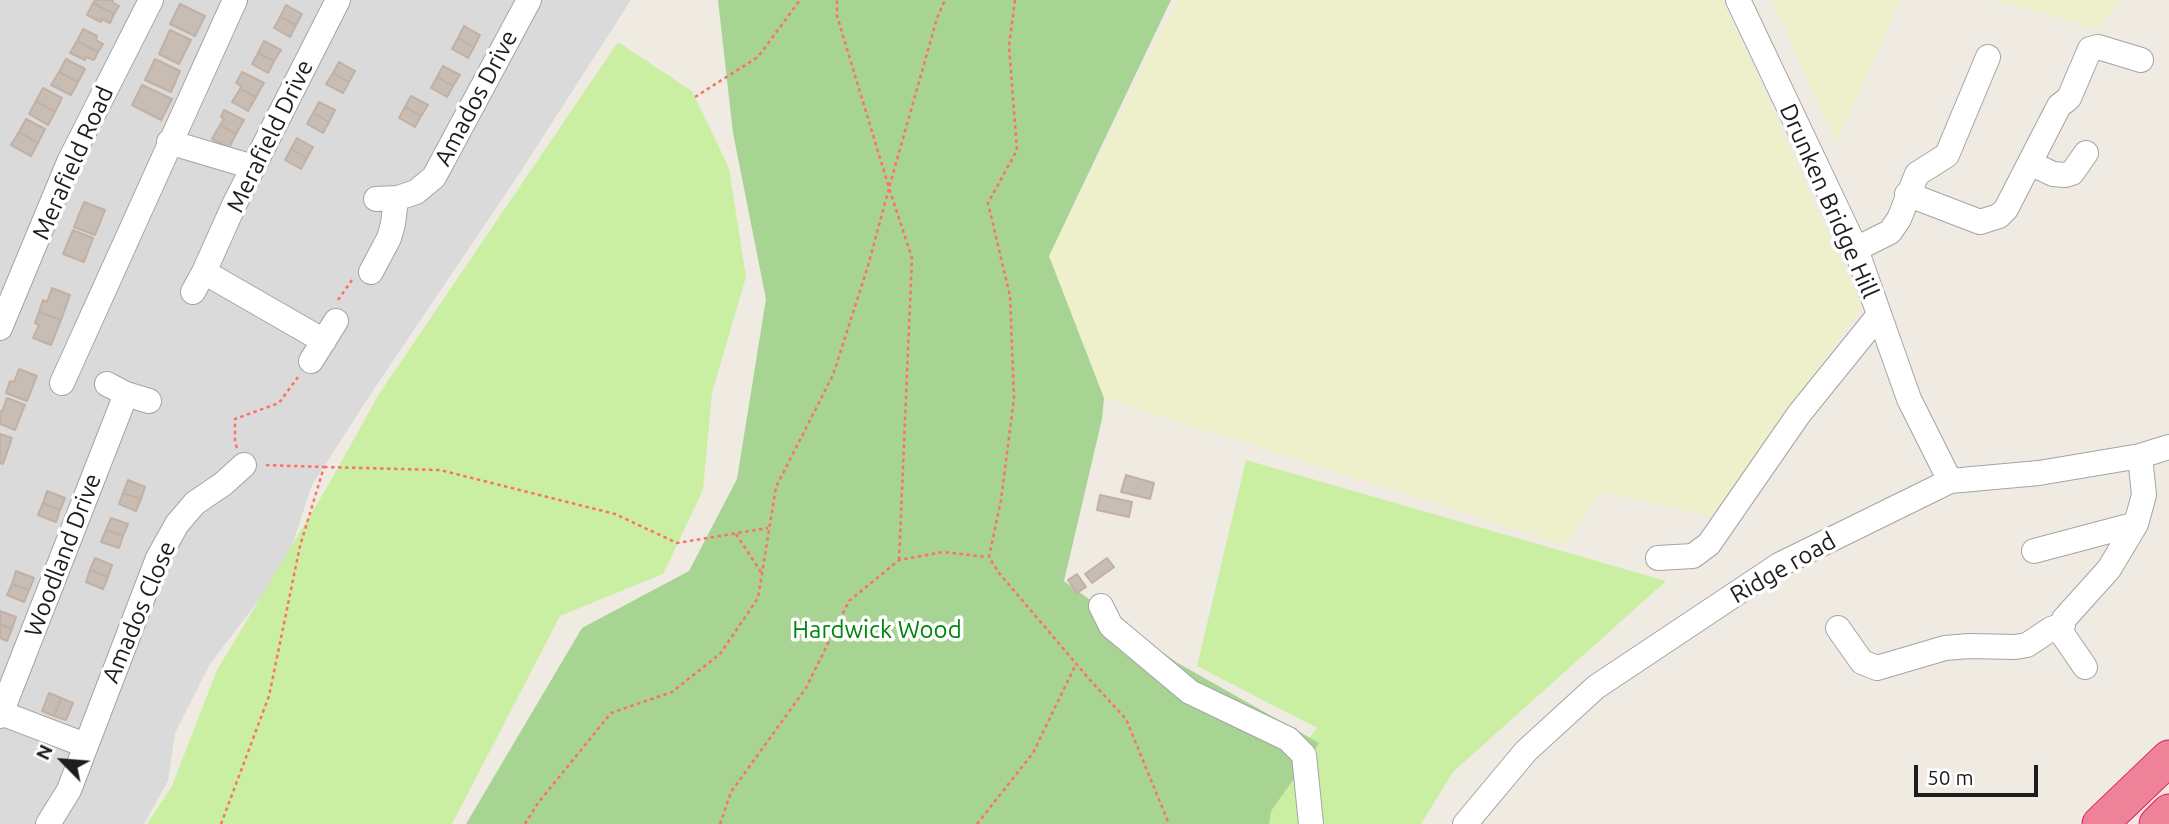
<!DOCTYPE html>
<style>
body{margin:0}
#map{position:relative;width:2169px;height:824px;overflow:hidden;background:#efebe2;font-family:Ubuntu,sans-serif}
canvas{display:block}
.north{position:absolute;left:28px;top:726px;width:70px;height:70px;-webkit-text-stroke:5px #fff;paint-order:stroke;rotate:295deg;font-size:19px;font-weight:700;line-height:28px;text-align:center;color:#1d1d1d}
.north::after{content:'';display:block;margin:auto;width:24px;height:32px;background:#1d1d1d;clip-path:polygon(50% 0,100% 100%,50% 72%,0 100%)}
.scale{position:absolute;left:1914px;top:765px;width:124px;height:32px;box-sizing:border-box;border:4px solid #1d1d1d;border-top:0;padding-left:9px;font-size:21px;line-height:24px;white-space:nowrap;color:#1d1d1d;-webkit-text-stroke:5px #fff;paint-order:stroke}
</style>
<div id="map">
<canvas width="2169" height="824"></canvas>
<div class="north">N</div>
<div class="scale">50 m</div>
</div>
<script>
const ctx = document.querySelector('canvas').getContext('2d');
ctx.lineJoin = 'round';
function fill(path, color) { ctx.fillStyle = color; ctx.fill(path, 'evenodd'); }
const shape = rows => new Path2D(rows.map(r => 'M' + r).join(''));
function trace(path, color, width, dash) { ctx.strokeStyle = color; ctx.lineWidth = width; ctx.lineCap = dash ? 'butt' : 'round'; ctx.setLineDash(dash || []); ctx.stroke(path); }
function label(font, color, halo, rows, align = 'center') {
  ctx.font = font + ' Ubuntu,sans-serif'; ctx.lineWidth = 7; ctx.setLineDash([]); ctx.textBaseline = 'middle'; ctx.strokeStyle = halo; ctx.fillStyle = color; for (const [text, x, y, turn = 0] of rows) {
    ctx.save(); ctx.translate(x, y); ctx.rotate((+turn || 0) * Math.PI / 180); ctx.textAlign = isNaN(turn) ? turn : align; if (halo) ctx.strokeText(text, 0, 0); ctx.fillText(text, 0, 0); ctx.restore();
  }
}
fill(shape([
 [0,0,631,0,519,174,370,395,312,485,285,566,210,664,175,733,168,781,144,824,0,824]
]), '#dbdada');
fill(shape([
 [1177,0,1723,0,1861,306,1717,517,1600,492,1566,545,1104,398,1049,256],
 [1772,0,1901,0,1836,144],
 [1993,0,2120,0,2099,29]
]), '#eef0cb');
fill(shape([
 [618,42,692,91,729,168,746,277,712,393,703,490,663,574,560,616,452,824,147,824,172,786,217,670,330,482,379,394],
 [1246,460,1666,581,1453,772,1421,824,1254,824,1257,809,1317,728,1197,666]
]), '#caefa3');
fill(shape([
 [718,0,1171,0,1049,256,1104,398,1102,419,1064,581,1176,662,1319,743,1271,811,1269,824,466,824,582,628,689,571,737,479,766,299,733,133]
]), '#a7d393');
const building = shape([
 [95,0,113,0,112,2,119,6,114,14,93,3,95,0],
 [93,3,114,14,110,23,102,19,101,22,87,15,93,3],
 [180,4,205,16,195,36,170,24,180,4],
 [286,5,302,14,296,25,280,17,286,5],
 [280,17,296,25,290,37,274,28,280,17],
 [464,26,480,35,474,47,458,38,464,26],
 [83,29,97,36,96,40,103,44,98,52,77,41,83,29],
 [170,30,191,40,179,64,159,54,170,30],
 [458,38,474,47,468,58,452,49,458,38],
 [77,41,98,52,94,60,86,57,85,60,70,53,77,41],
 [264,41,281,50,274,61,258,53,264,41],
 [258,53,274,61,268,73,252,64,258,53],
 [66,59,85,69,78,82,59,72,66,59],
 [155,59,180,71,171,92,145,80,155,59],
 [339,62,355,71,349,82,333,73,339,62],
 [443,66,460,75,453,86,437,77,443,66],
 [59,72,78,82,71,95,51,85,59,72],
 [242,72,264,83,256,97,240,89,241,86,236,83,242,72],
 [333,73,349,82,343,93,326,84,333,73],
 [437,77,453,86,447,97,431,88,437,77],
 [142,85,172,99,161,120,132,105,142,85],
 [43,88,62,98,55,112,36,101,43,88],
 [240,89,256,97,248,111,232,102,240,89],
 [411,96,428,105,421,116,405,107,411,96],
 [36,101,55,112,48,125,29,114,36,101],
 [319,102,335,110,329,122,313,113,319,102],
 [405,107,421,116,415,127,399,118,405,107],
 [224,110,244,120,236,134,220,125,224,119,221,117,224,110],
 [313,113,329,122,323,133,307,124,313,113],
 [26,119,45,129,38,143,19,132,26,119],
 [220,125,236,134,229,148,212,139,220,125],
 [19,132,38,143,31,156,11,145,19,132],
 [297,138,313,147,307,158,291,149,297,138],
 [291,149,307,158,301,169,285,160,291,149],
 [84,202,105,210,95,235,74,227,84,202],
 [73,230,93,238,84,262,63,254,73,230],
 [52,288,70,295,61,320,39,312,43,300,47,302,52,288],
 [39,312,61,320,51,345,33,338,39,325,35,323,39,312],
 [19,369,37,376,27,401,6,393,10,381,14,382,19,369],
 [7,398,25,405,15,430,0,424,0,411,2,412,7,398],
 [0,434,12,438,3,464,0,463,0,434],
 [1126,475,1154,483,1150,499,1121,492,1126,475],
 [128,480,145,487,141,499,123,493,128,480],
 [47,491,65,498,60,510,43,503,47,491],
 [123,493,141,499,136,511,119,504,123,493],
 [1100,495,1132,502,1129,517,1097,510,1100,495],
 [43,503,60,510,56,522,38,515,43,503],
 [111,518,128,524,123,536,106,530,111,518],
 [106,530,123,536,119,548,101,542,106,530],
 [95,558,112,565,108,577,90,570,95,558],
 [1107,558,1114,567,1092,583,1085,574,1107,558],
 [90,570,108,577,103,589,86,582,90,570],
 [16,571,34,578,29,590,12,584,16,571],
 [1077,574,1086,587,1077,593,1068,580,1077,574],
 [12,584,29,590,24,602,7,595,12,584],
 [0,611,16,617,12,629,0,624,0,611],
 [0,624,12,629,7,641,0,638,0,624],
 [49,693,61,698,54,716,42,711,49,693],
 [61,698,73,703,66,720,54,716,61,698]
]);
fill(building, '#c8bdb5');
trace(building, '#c2b0a3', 2);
const minor = shape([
 [1738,0,1856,249,1909,399,1950,481],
 [169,142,253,167],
 [2030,163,2053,174,2065,175,2072,173,2086,153],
 [1907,194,1980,222,1999,216,2006,209,2059,106,2069,98,2090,49,2098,47,2141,60],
 [376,199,398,198,416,192,434,177,529,0],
 [1856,249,1890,232,1899,219,1917,174,1947,155,1988,57],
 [371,272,389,238,393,224,396,198],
 [193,292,204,272],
 [0,328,69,162,151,0],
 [324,341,204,272,234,205,338,0],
 [311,361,336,321],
 [62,383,235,0],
 [107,384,126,394,149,401],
 [2034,551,2136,524],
 [1658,558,1693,556,1709,544,1799,414,1879,315],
 [1101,606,1111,626,1190,692,1288,739,1304,755,1311,824],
 [1838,628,1862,662,1877,668,1945,648,1969,646,2015,647,2027,645,2051,629,2063,625],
 [2085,667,2061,632,2064,619,2109,569,2136,524,2144,495,2140,456],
 [1,713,85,745],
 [0,716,126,394],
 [48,824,69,790,158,558,177,524,195,503,223,484,244,465],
 [1465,824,1526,751,1596,687,1779,565,1950,481,2039,473,2140,456,2169,447]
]);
const highway = shape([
 [2100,824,2169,758],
 [2157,824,2169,812]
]);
trace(minor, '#a4a4a4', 26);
trace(highway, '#e91461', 37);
trace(shape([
 [1015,0,1009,46,1017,150,988,203,1010,296,1014,398,1001,500,989,557,999,573,1090,680,1126,719,1169,824],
 [695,97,758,57,800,0],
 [338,300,352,280],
 [237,448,235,442,235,419,279,403,298,377],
 [324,467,440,470,615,514,677,543,768,528],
 [736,534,761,572],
 [899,560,912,258,889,188,937,18,945,0],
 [221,824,269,696,300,546,324,467,264,465],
 [525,824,538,803,611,713,672,692,720,654,758,598,776,487,833,375,868,266,889,188,837,16,837,0],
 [720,824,731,792,806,688,849,601,899,560,943,552,987,557],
 [977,824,1033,753,1076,664]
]), '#ff7064', 2.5, [3.5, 3.5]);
trace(minor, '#fff', 24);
trace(highway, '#ee8299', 35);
label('24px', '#1d1d1d', '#fff', [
 ["Amados Drive",476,98,-62],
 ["Merafield Drive",270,136,-64],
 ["Merafield Road",73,163,-66],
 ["Drunken Bridge Hill",1829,201,66],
 ["Woodland Drive",63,555,-69],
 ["Ridge road",1783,568,-30],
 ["Amados Close",139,612,-67]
]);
label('24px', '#02850a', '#fff', [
 ["Hardwick Wood",877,630]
]);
</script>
